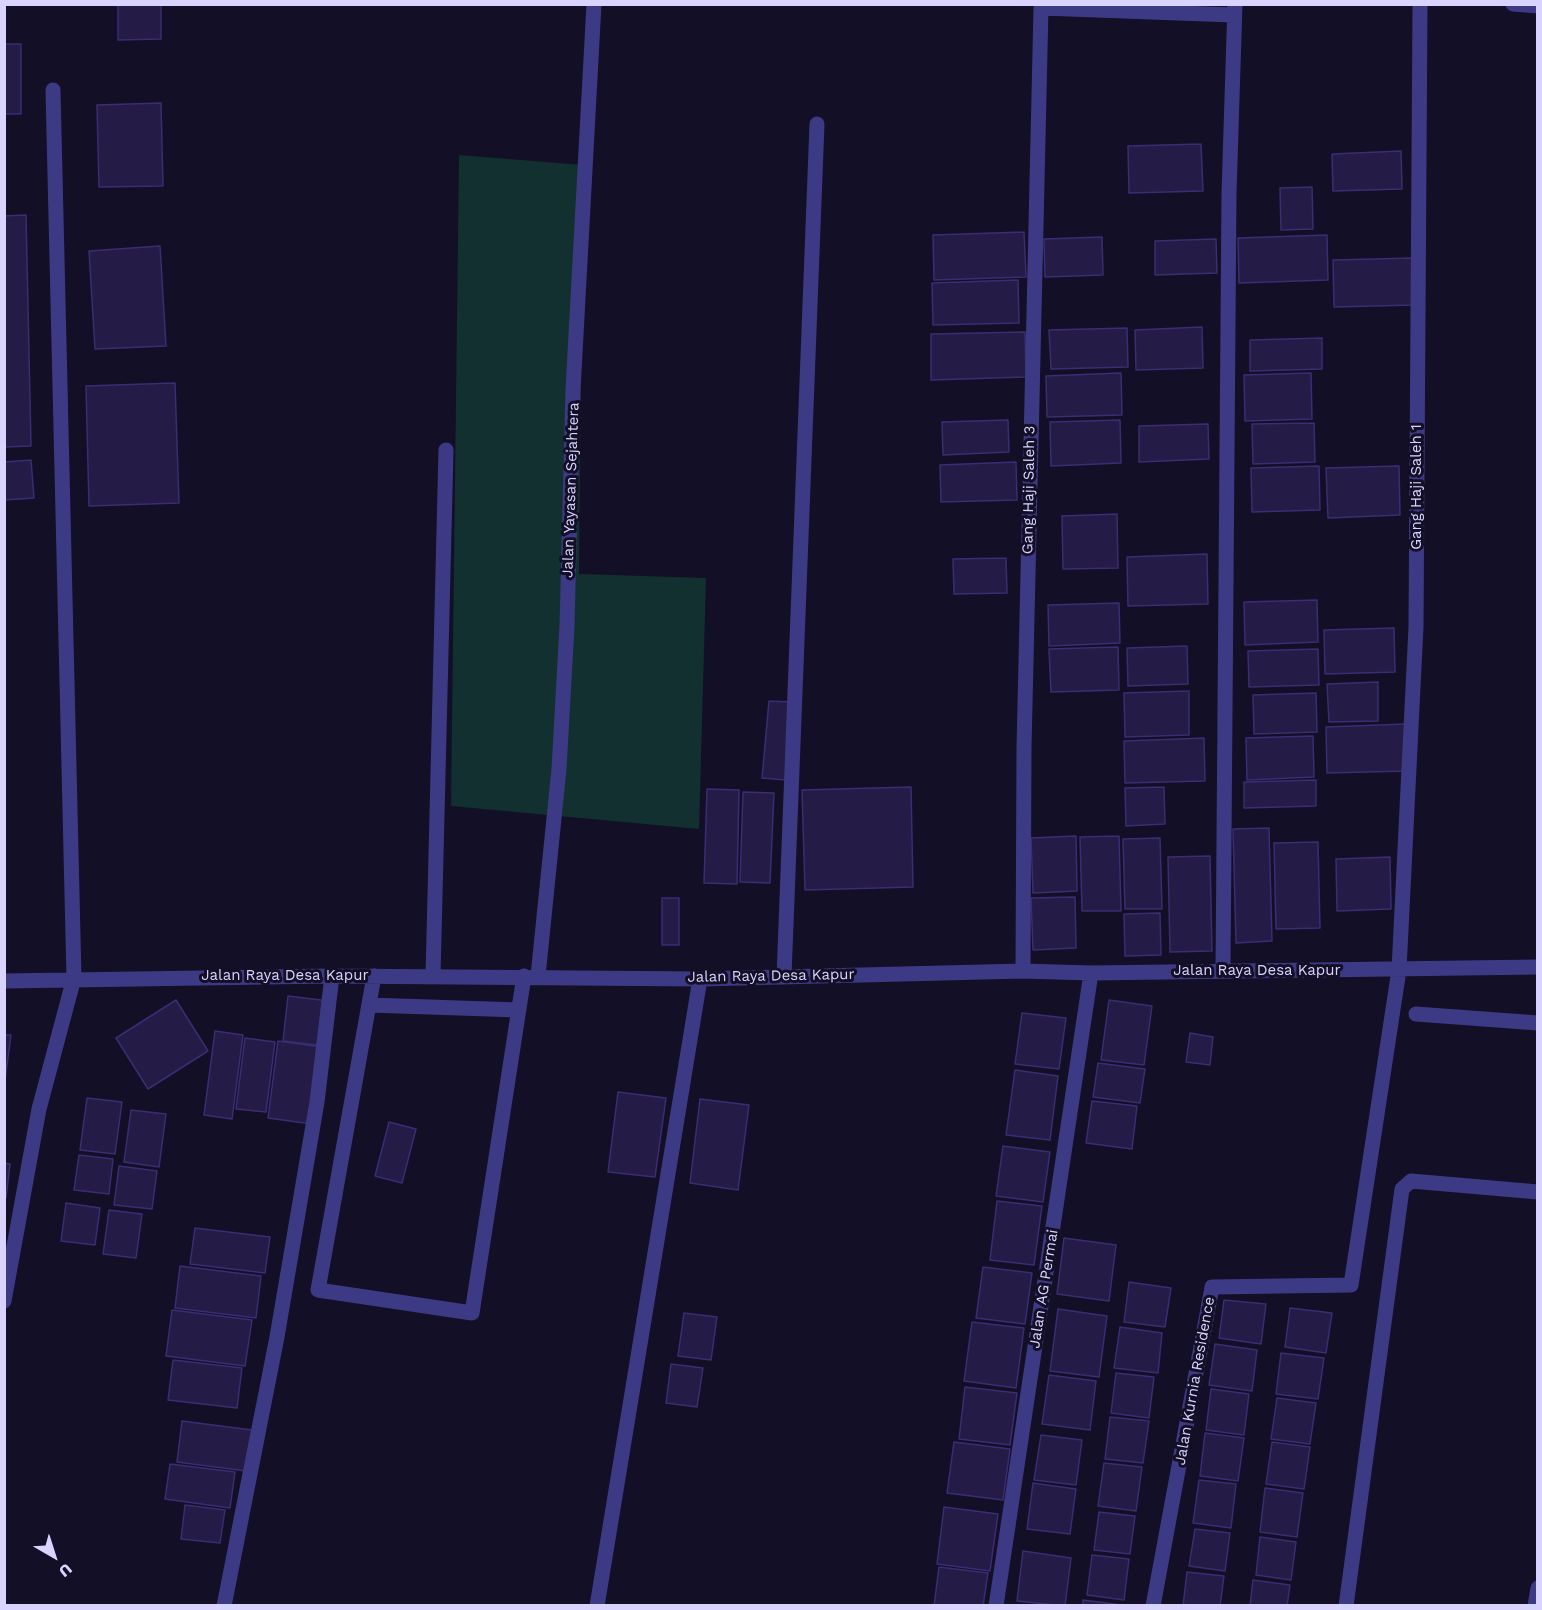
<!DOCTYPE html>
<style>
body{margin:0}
#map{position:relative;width:1542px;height:1610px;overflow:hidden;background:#130f26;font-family:"Work Sans",sans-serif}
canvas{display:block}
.frame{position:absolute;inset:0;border:6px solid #d9d4ff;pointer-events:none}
.north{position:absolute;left:24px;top:1526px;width:60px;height:60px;-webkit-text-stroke:4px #130f26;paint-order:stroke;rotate:141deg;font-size:16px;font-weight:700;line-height:24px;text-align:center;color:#d9d4ff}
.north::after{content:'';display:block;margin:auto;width:21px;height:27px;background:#d9d4ff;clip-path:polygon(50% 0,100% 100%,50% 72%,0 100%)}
</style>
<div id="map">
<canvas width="1542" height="1610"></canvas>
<div class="frame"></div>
<div class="north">U</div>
</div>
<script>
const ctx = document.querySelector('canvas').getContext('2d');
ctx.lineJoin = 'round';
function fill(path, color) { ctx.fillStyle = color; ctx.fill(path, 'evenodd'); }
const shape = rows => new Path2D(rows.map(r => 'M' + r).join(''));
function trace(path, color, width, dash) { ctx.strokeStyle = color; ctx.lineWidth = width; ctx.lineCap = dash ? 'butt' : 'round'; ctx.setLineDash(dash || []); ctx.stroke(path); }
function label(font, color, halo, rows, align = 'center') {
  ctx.font = font + ' "Work Sans",sans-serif'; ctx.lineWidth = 6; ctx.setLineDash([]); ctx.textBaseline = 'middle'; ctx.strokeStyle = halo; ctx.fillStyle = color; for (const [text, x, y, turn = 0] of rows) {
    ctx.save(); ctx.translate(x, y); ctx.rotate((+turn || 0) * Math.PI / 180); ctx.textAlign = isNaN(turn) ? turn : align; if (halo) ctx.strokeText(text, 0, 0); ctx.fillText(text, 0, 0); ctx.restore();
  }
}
fill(shape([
 [459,155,583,165,579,574,706,578,699,829,451,806]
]), '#12302f');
const building = shape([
 [118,5,161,5,161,39,118,40,118,5],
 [4,44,21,44,21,114,4,114,4,44],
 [161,103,163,186,99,187,97,105,161,103],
 [1201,144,1203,191,1129,193,1128,146,1201,144],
 [1401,151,1402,189,1333,191,1332,154,1401,151],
 [1312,187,1313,229,1281,230,1280,188,1312,187],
 [26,215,31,446,4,447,4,216,26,215],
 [1024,232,1026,277,934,280,933,235,1024,232],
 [1327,235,1328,280,1239,283,1238,238,1327,235],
 [1102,237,1103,275,1045,277,1044,239,1102,237],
 [1216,239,1217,273,1155,275,1155,241,1216,239],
 [160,246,166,346,95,349,89,251,160,246],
 [1413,258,1414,305,1334,307,1333,260,1413,258],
 [1018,280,1019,323,933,325,932,283,1018,280],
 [1202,327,1203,368,1136,370,1135,330,1202,327],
 [1127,328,1128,367,1051,369,1049,330,1127,328],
 [1025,332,1026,377,931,380,931,334,1025,332],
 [1322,338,1322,369,1250,371,1250,340,1322,338],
 [1121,373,1122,415,1047,417,1046,376,1121,373],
 [1311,373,1312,419,1245,421,1244,375,1311,373],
 [175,383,179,503,89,506,86,386,175,383],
 [1008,420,1009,452,943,455,942,422,1008,420],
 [1120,420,1121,463,1051,466,1050,422,1120,420],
 [1314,423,1315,462,1253,464,1252,424,1314,423],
 [1208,424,1209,459,1139,462,1139,426,1208,424],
 [31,460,34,498,4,500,4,462,31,460],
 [1016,462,1017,500,941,502,940,465,1016,462],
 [1319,466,1320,510,1252,512,1251,468,1319,466],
 [1399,466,1400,515,1328,518,1326,468,1399,466],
 [1117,514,1118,568,1063,569,1062,516,1117,514],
 [1207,554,1208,604,1128,606,1127,557,1207,554],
 [1006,558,1007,593,954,594,953,559,1006,558],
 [1317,600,1318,642,1245,645,1244,602,1317,600],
 [1119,603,1120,643,1049,646,1048,605,1119,603],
 [1394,628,1395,672,1325,674,1324,630,1394,628],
 [1187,646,1188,684,1128,686,1127,648,1187,646],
 [1118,647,1119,690,1051,692,1049,649,1118,647],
 [1318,649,1319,685,1249,687,1248,651,1318,649],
 [1378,682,1378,721,1329,722,1327,684,1378,682],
 [1189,691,1189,735,1125,737,1124,693,1189,691],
 [1316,693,1317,732,1254,734,1253,695,1316,693],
 [769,701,793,702,786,780,762,778,769,701],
 [1406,724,1407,771,1327,773,1326,727,1406,724],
 [1313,736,1314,777,1247,780,1246,738,1313,736],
 [1204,738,1205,781,1125,783,1124,741,1204,738],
 [1316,780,1316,806,1244,808,1244,782,1316,780],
 [911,787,913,887,805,890,802,790,911,787],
 [1164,787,1165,824,1126,826,1125,788,1164,787],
 [707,789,739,790,737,884,704,883,707,789],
 [743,792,774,793,770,883,740,882,743,792],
 [1269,828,1272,941,1236,943,1233,829,1269,828],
 [1076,836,1077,891,1033,893,1031,838,1076,836],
 [1119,836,1121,911,1082,911,1080,837,1119,836],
 [1160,838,1162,909,1125,909,1123,839,1160,838],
 [1318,842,1320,928,1276,929,1274,843,1318,842],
 [1210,856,1212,951,1170,952,1168,857,1210,856],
 [1390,857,1391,909,1337,911,1336,859,1390,857],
 [1075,897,1076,948,1033,950,1031,898,1075,897],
 [662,898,679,898,679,945,662,945,662,898],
 [1160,913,1161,955,1125,956,1124,914,1160,913],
 [288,996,329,1001,323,1046,283,1041,288,996],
 [176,1000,208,1051,148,1089,116,1038,176,1000],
 [1109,1000,1152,1006,1144,1065,1101,1060,1109,1000],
 [1022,1013,1066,1018,1059,1069,1015,1064,1022,1013],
 [215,1031,243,1035,232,1119,204,1115,215,1031],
 [1190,1033,1213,1037,1210,1065,1186,1062,1190,1033],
 [4,1035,11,1035,5,1080,4,1080,4,1035],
 [245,1038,275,1042,266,1112,236,1109,245,1038],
 [278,1041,322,1047,312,1124,268,1118,278,1041],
 [1098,1063,1145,1069,1140,1103,1093,1097,1098,1063],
 [1015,1070,1058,1076,1050,1140,1006,1135,1015,1070],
 [618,1092,666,1098,655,1177,608,1172,618,1092],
 [87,1098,122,1102,115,1154,80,1150,87,1098],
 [700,1099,749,1105,738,1190,690,1183,700,1099],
 [1092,1101,1137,1106,1132,1149,1086,1143,1092,1101],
 [131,1110,166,1114,159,1167,124,1162,131,1110],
 [389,1122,416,1129,402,1183,375,1176,389,1122],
 [1003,1146,1050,1152,1043,1202,996,1196,1003,1146],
 [79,1155,113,1159,109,1194,74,1190,79,1155],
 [4,1163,10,1164,6,1198,4,1198,4,1163],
 [119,1166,157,1171,152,1209,114,1205,119,1166],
 [997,1201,1042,1206,1034,1265,990,1260,997,1201],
 [66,1203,100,1208,95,1245,61,1241,66,1203],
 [109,1210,142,1214,136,1258,103,1254,109,1210],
 [195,1228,270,1237,265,1273,190,1264,195,1228],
 [1064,1238,1116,1245,1109,1301,1057,1294,1064,1238],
 [180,1266,261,1276,256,1318,175,1308,180,1266],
 [983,1267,1032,1273,1025,1324,976,1318,983,1267],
 [1129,1282,1171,1288,1165,1327,1124,1322,1129,1282],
 [1224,1300,1266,1304,1261,1344,1219,1338,1224,1300],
 [1290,1308,1332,1313,1326,1353,1285,1347,1290,1308],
 [1058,1309,1107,1316,1099,1377,1050,1371,1058,1309],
 [172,1310,252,1320,245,1366,166,1356,172,1310],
 [684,1313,717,1317,711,1360,678,1356,684,1313],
 [972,1322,1024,1328,1016,1388,964,1381,972,1322],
 [1120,1327,1162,1333,1158,1373,1114,1368,1120,1327],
 [1215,1344,1257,1350,1252,1391,1209,1385,1215,1344],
 [1281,1353,1324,1358,1318,1399,1276,1394,1281,1353],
 [173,1360,242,1368,237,1408,168,1400,173,1360],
 [671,1364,703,1368,697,1407,666,1403,671,1364],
 [1116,1373,1154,1377,1149,1418,1111,1413,1116,1373],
 [1049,1375,1096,1381,1090,1430,1042,1424,1049,1375],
 [965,1387,1017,1393,1010,1445,959,1439,965,1387],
 [1211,1389,1249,1394,1244,1435,1206,1430,1211,1389],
 [1277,1398,1316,1403,1310,1444,1271,1439,1277,1398],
 [1110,1417,1149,1421,1143,1463,1105,1459,1110,1417],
 [182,1421,252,1430,246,1471,177,1462,182,1421],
 [1205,1433,1244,1438,1238,1481,1200,1476,1205,1433],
 [1041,1435,1082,1440,1076,1485,1034,1480,1041,1435],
 [954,1442,1010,1449,1003,1500,947,1493,954,1442],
 [1272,1442,1310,1447,1304,1489,1266,1484,1272,1442],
 [1104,1463,1142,1467,1136,1511,1098,1506,1104,1463],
 [170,1464,235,1472,230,1508,165,1499,170,1464],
 [1199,1480,1236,1484,1231,1528,1193,1523,1199,1480],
 [1033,1483,1076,1489,1070,1534,1027,1529,1033,1483],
 [1265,1488,1303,1493,1297,1537,1260,1532,1265,1488],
 [185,1505,225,1510,220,1543,181,1539,185,1505],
 [944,1507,998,1514,990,1571,937,1564,944,1507],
 [1099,1512,1135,1516,1130,1554,1094,1550,1099,1512],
 [1195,1529,1230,1533,1225,1571,1189,1566,1195,1529],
 [1260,1537,1296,1542,1291,1580,1256,1575,1260,1537],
 [1023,1551,1071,1558,1065,1606,1017,1601,1023,1551],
 [1092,1555,1129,1559,1124,1600,1087,1595,1092,1555],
 [939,1567,988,1573,983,1606,934,1606,939,1567],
 [1187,1572,1224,1576,1220,1606,1183,1606,1187,1572],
 [1253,1580,1290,1585,1287,1606,1250,1606,1253,1580],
 [1083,1600,1122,1605,1122,1606,1083,1606,1083,1600]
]);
fill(building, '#241b47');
trace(building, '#3b2d73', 1.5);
trace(shape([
 [1513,4,1538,6],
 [1223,970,1229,193,1235,4],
 [1023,971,1024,748,1041,8,1234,15],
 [374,976,318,1290,472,1313,524,976],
 [433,976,446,450],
 [538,976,559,769,567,626,573,390,594,4],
 [784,976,817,124],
 [4,981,332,976,700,979,1023,971,1091,973,1538,967],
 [369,1005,519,1010],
 [1416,1014,1538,1023],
 [4,1301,39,1109,74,978,53,90],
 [224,1606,277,1337,317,1102,332,976],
 [597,1606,700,979],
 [996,1606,1091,973],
 [1153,1606,1212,1287,1351,1285,1399,970,1416,627,1420,4],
 [1346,1606,1402,1189,1411,1181,1538,1192],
 [1535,1606,1538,1588]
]), '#3d3a85', 15);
label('15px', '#d9d4ff', '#130f26', [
 ["Gang Haji Saleh 1",1417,487,-90],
 ["Jalan Yayasan Sejahtera",571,490,-88],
 ["Gang Haji Saleh 3",1029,490,-89],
 ["Jalan Raya Desa Kapur",1257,971],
 ["Jalan Raya Desa Kapur",285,976],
 ["Jalan Raya Desa Kapur",771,976,-1],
 ["Jalan AG Permai",1044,1289,-81],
 ["Jalan Kurnia Residence",1195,1381,-80]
]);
</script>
